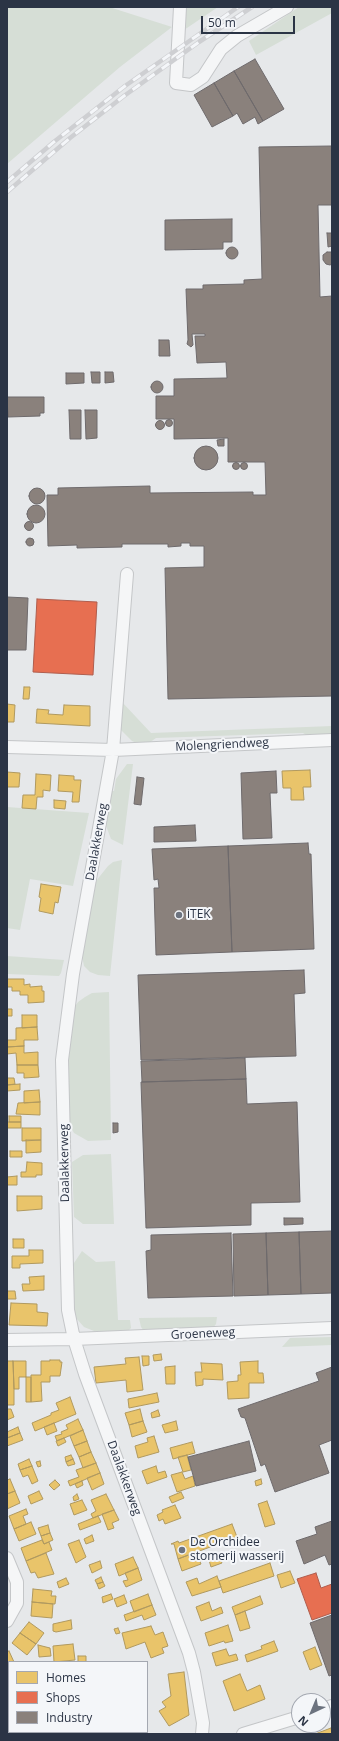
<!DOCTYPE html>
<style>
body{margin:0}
#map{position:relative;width:339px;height:1741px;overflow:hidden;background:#e6e8ea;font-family:"Open Sans",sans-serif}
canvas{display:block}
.frame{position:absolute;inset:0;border:8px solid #2b3445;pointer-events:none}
.legend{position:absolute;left:8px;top:1661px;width:140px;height:72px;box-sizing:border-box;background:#f4f6f9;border:1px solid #a4a8b1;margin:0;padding:5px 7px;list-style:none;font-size:12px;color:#2b3445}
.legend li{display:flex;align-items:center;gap:8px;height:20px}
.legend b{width:20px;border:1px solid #a4a8b1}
.north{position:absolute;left:291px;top:1693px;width:40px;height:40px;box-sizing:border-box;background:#f4f6f9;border:1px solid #a4a8b1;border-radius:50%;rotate:224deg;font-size:11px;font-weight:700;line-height:16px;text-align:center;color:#2b3445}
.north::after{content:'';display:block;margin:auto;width:14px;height:18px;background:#6c737f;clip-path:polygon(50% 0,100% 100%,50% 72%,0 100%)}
.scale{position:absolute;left:201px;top:16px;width:94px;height:18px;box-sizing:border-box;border:2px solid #2b3445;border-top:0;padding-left:5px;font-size:12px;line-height:14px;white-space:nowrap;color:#2b3445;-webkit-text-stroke:3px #f4f6f9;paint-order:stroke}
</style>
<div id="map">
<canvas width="339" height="1741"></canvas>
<div class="frame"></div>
<ul class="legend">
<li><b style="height:11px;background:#e9c46a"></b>Homes</li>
<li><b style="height:11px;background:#e76f51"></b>Shops</li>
<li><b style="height:11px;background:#8a817c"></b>Industry</li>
</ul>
<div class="north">N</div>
<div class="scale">50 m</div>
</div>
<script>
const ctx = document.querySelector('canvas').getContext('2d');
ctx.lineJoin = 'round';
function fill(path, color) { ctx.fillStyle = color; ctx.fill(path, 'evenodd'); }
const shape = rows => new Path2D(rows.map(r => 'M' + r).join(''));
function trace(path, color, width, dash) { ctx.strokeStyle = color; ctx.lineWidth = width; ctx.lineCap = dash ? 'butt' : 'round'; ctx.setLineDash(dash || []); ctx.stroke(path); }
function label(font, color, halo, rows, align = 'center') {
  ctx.font = font + ' "Open Sans",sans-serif'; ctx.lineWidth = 4; ctx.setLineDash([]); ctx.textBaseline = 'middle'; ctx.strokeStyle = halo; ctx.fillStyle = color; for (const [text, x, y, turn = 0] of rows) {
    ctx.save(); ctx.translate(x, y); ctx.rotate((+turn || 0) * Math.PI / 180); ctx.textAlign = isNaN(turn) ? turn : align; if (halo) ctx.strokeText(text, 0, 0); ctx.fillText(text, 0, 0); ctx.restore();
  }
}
fill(shape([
 [7,7,109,7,172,27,120,67,7,164],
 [186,7,218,7,184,30],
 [299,7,332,7,332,13,256,55,249,41],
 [122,702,151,733,332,726,332,734,324,737,311,738,303,733,156,738,146,745,139,744,132,741,121,730,119,723],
 [127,764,133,764,123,845,111,839,105,823,111,791,114,791,116,779],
 [7,807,89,813,73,886,30,879,20,930,7,928],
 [122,860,110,976,98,975,90,972,84,966,82,956,96,881,108,866,113,862],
 [7,956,64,960,61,973,59,976,7,974],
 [109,992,111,1140,88,1141,74,1133,67,1120,66,1057,71,1012,78,1002,85,997,92,993],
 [111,1154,114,1224,83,1224,74,1217,72,1162,83,1155],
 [82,1251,96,1262,115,1261,118,1320,130,1320,131,1328,127,1332,99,1333,84,1327,76,1318,73,1306,72,1266],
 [217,1317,216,1324,213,1328,144,1331,141,1327,139,1318],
 [332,1337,332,1345,282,1347,290,1338]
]), '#d6ded6');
const homes = shape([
 [24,687,30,687,29,699,23,699,24,687],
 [7,704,15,705,14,722,7,722,7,704],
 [64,705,90,706,90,726,36,723,37,709,49,710,48,714,63,715,64,705],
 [310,770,311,787,303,787,304,800,291,800,291,788,283,788,282,771,310,770],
 [7,772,20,773,19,787,7,787,7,772],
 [36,774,51,775,50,791,43,790,43,797,37,797,36,809,22,808,23,795,35,795,36,774],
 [59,775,74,776,74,780,81,780,79,802,72,802,73,792,58,791,59,775],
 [54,800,66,801,65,809,54,808,54,800],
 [41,884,61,887,58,903,55,902,53,914,39,911,41,898,39,897,41,884],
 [7,979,24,979,24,985,30,984,30,987,42,986,42,991,44,991,44,1002,28,1003,28,995,20,995,20,991,12,991,12,987,7,987,7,979],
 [7,1009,12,1009,12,1016,7,1016,7,1009],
 [22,1015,37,1015,37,1027,22,1028,22,1015],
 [37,1027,38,1040,24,1040,24,1046,7,1047,7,1040,16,1040,16,1028,37,1027],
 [24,1046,24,1053,38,1052,38,1065,17,1065,16,1053,7,1054,7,1047,24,1046],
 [17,1065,38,1065,39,1077,24,1078,24,1073,17,1073,17,1065],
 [7,1078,14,1078,15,1084,7,1085,7,1078],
 [20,1084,20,1090,7,1091,7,1085,20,1084],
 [39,1090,40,1102,24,1103,24,1091,39,1090],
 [40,1102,40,1115,16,1114,18,1103,40,1102],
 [9,1116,21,1116,21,1122,9,1122,9,1116],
 [7,1122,21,1122,21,1128,7,1128,7,1122],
 [22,1128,41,1128,41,1140,22,1141,22,1128],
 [26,1140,41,1140,41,1152,26,1153,26,1140],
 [10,1151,22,1151,22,1157,10,1157,10,1151],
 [27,1162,42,1163,42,1175,36,1175,36,1177,21,1177,21,1172,26,1172,27,1162],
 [17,1176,17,1185,7,1185,7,1177,17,1176],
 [17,1196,42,1196,42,1209,17,1211,17,1196],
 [13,1239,24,1239,24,1248,13,1248,13,1239],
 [29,1250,43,1250,43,1263,20,1264,20,1268,12,1268,12,1256,29,1256,29,1250],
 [44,1276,44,1290,23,1291,22,1284,30,1284,29,1277,44,1276],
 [7,1291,15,1291,16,1299,7,1299,7,1291],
 [11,1303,37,1304,37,1312,48,1313,47,1326,9,1325,11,1303],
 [161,1354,162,1360,154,1361,153,1355,161,1354],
 [142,1356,149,1356,149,1365,143,1366,142,1356],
 [139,1357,143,1390,127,1392,126,1380,96,1383,94,1367,126,1364,125,1358,139,1357],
 [50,1360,60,1360,60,1362,62,1362,60,1376,50,1376,50,1382,41,1382,42,1401,31,1402,31,1375,41,1375,41,1361,50,1361,50,1360],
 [7,1361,13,1361,14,1389,14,1405,7,1405,7,1361],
 [13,1361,26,1361,26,1377,19,1377,19,1389,14,1389,13,1361],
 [258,1361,258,1373,263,1373,264,1383,249,1383,249,1398,228,1399,227,1382,238,1381,238,1375,241,1375,240,1362,258,1361],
 [201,1363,222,1364,223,1380,203,1379,203,1385,196,1386,195,1372,202,1372,201,1363],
 [175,1366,175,1384,166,1384,165,1367,175,1366],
 [26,1377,31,1377,31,1402,26,1402,26,1377],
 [157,1393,159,1402,129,1408,128,1399,157,1393],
 [70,1397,76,1414,35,1431,32,1423,51,1415,51,1413,59,1410,56,1403,70,1397],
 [7,1409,11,1409,14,1417,7,1420,7,1409],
 [140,1409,143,1421,129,1425,125,1413,140,1409],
 [158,1410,160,1416,152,1418,151,1413,158,1410],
 [78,1419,83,1430,57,1441,55,1436,62,1434,61,1432,68,1429,66,1425,78,1419],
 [143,1421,147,1432,132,1437,129,1425,143,1421],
 [176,1421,178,1430,165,1433,162,1425,176,1421],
 [54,1423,57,1431,47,1435,44,1427,54,1423],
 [18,1427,20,1433,7,1438,7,1432,18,1427],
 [83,1430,87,1441,74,1446,70,1436,83,1430],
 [20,1433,23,1440,7,1446,7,1438,20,1433],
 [154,1436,159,1452,138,1458,135,1446,148,1442,147,1438,154,1436],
 [64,1438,66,1442,58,1446,56,1441,64,1438],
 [87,1441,91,1452,79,1457,74,1446,87,1441],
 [192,1442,195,1453,173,1459,170,1448,192,1442],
 [91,1452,96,1463,83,1468,79,1457,91,1452],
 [71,1455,73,1459,66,1462,65,1457,71,1455],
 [187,1455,191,1470,183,1472,178,1457,187,1455],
 [29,1459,32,1466,20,1470,18,1464,29,1459],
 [73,1459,75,1464,68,1466,66,1462,73,1459],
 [40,1461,41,1466,38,1467,36,1462,40,1461],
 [96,1463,100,1473,70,1486,68,1481,79,1477,76,1470,96,1463],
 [32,1466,38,1481,32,1484,28,1475,23,1477,20,1470,32,1466],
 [156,1466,158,1473,165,1471,167,1477,147,1484,142,1471,156,1466],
 [182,1472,185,1479,193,1476,195,1486,177,1492,171,1475,182,1472],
 [100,1473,104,1484,92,1490,87,1478,100,1473],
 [10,1479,15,1491,7,1494,7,1480,10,1479],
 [261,1479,262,1484,256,1486,255,1481,261,1479],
 [55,1480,60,1485,54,1490,49,1485,55,1480],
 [82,1481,83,1485,77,1488,75,1484,82,1481],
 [15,1491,20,1503,7,1509,7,1494,15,1491],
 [39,1491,43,1499,31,1504,28,1496,39,1491],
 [181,1492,184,1498,172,1503,169,1497,181,1492],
 [77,1494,79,1499,74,1501,73,1497,77,1494],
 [106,1494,114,1510,93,1518,91,1514,96,1511,91,1500,106,1494],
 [82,1500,87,1510,74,1515,70,1504,82,1500],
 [267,1501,275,1524,265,1527,258,1504,267,1501],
 [175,1505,181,1518,165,1524,163,1519,159,1521,157,1515,163,1512,162,1510,175,1505],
 [26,1509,28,1514,23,1516,26,1524,14,1529,9,1516,26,1509],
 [114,1510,119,1520,112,1523,114,1528,108,1530,102,1514,114,1510],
 [98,1516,101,1522,80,1530,78,1524,98,1516],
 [31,1522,36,1534,19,1541,14,1529,31,1522],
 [232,1524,237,1537,178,1559,174,1544,171,1544,178,1541,179,1543,232,1524],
 [48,1525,50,1533,41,1536,38,1528,48,1525],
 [50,1533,53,1540,44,1544,41,1536,50,1533],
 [92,1535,94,1541,86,1544,84,1539,92,1535],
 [42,1540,44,1544,49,1542,52,1550,26,1561,21,1548,42,1540],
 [79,1540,86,1557,76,1563,68,1544,79,1540],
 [196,1552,201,1564,182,1571,178,1559,196,1552],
 [46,1553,54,1574,38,1578,35,1572,31,1573,26,1561,46,1553],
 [219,1556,222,1563,211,1567,209,1560,219,1556],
 [133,1557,138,1568,119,1576,115,1564,133,1557],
 [100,1561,102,1568,92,1573,89,1565,100,1561],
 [270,1563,274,1576,223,1593,219,1581,270,1563],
 [138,1568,142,1580,126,1587,123,1581,128,1580,125,1573,138,1568],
 [290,1571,295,1583,281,1588,277,1575,290,1571],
 [217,1576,221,1587,192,1596,186,1582,197,1578,199,1584,217,1576],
 [101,1577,103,1582,97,1584,95,1580,101,1577],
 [66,1578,69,1584,59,1588,57,1582,66,1578],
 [103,1582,105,1586,99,1589,97,1584,103,1582],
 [33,1589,52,1591,51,1596,56,1596,55,1604,32,1602,33,1589],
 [111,1594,113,1599,103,1603,102,1597,111,1594],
 [148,1594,152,1605,134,1612,130,1601,148,1594],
 [124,1595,127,1603,117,1607,114,1599,124,1595],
 [260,1596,263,1604,235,1615,232,1607,260,1596],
 [32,1602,53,1604,52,1618,31,1616,32,1602],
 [209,1602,212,1611,221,1607,223,1613,201,1621,196,1607,209,1602],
 [152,1605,156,1615,144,1620,142,1615,126,1621,124,1615,152,1605],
 [245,1611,250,1628,240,1631,235,1615,245,1611],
 [71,1620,72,1629,56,1632,53,1631,53,1624,71,1620],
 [29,1622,44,1633,36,1644,20,1633,29,1622],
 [228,1625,233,1641,225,1643,224,1641,209,1646,205,1633,228,1625],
 [151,1626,155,1635,163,1632,168,1646,162,1648,164,1653,151,1658,145,1642,126,1649,122,1633,151,1626],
 [118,1628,120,1633,116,1634,114,1629,118,1628],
 [20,1633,36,1644,27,1655,12,1643,20,1633],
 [274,1641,278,1651,247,1662,245,1655,262,1649,261,1646,274,1641],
 [73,1644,75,1660,54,1662,53,1646,73,1644],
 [38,1645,50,1648,51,1656,39,1657,38,1645],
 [315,1647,322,1665,310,1670,303,1652,315,1647],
 [226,1649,229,1656,236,1654,238,1660,216,1666,212,1653,226,1649],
 [9,1651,14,1662,9,1662,8,1680,7,1652,9,1651],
 [78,1656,86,1656,86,1662,78,1662,78,1656],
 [184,1672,189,1715,169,1726,159,1711,166,1707,162,1702,171,1696,168,1674,184,1672],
 [240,1674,247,1691,260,1685,265,1699,234,1711,223,1681,240,1674],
 [7,1720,9,1721,9,1734,7,1734,7,1720],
 [331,1728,332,1734,315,1734,331,1728],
 [10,1732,23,1732,22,1734,9,1734,10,1732],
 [23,1732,35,1732,35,1734,22,1734,23,1732],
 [35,1732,48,1732,47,1734,35,1734,35,1732],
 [97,1732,114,1732,115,1734,98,1734,97,1732],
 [119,1732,137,1732,138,1734,120,1734,119,1732]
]);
fill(homes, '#e9c46a');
trace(homes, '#b0995f', 1);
const shops = shape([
 [37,599,97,602,93,675,33,672,37,599],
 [316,1573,321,1588,332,1584,332,1613,312,1620,297,1579,316,1573]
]);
fill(shops, '#e76f51');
trace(shops, '#af5d4d', 1);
const industry = shape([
 [255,59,284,109,263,121,234,71,255,59],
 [234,71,263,121,258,124,255,117,243,124,237,113,233,116,214,83,234,71],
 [214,83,233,116,212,127,194,95,214,83],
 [332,146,332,205,318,205,320,297,332,296,332,696,168,699,165,568,204,567,204,546,190,546,190,543,181,543,181,546,168,547,168,544,122,544,122,547,77,548,77,545,48,546,47,495,58,495,58,488,150,486,150,493,253,492,253,495,266,495,265,462,228,462,228,438,174,439,174,419,156,419,156,396,174,396,174,379,227,378,226,362,197,363,195,336,205,336,205,334,192,334,193,345,191,347,187,344,188,340,186,289,203,289,203,285,244,284,244,280,262,279,259,147,332,146],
 [232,219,232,242,223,242,223,249,165,250,165,220,232,219],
 [327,233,332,233,332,246,328,247,327,233],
 '226 253a6 6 0 1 1 12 0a6 6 0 1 1-12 0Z',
 [327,252,332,252,332,264,330,265,326,264,323,260,323,255,327,252],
 [159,340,169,340,170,356,159,356,159,340],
 [91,372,100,372,100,383,92,383,91,372],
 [105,372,113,372,114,382,105,383,105,372],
 [66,373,84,373,84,383,66,384,66,373],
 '151 387a6 6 0 1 1 12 0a6 6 0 1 1-12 0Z',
 [7,397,44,397,44,413,40,413,40,416,8,417,7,397],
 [69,410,81,410,81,439,70,439,69,410],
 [85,410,97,410,97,438,86,439,85,410],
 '165.5 423a3.5 3.5 0 1 1 7 0a3.5 3.5 0 1 1-7 0Z',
 '155.5 425a4.5 4.5 0 1 1 9 0a4.5 4.5 0 1 1-9 0Z',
 [224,439,224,446,218,446,217,440,224,439],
 '194 458a12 12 0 1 1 24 0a12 12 0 1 1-24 0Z',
 '240.5 466a3.5 3.5 0 1 1 7 0a3.5 3.5 0 1 1-7 0Z',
 '232.5 466a3.5 3.5 0 1 1 7 0a3.5 3.5 0 1 1-7 0Z',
 '29 496a8 8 0 1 1 16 0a8 8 0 1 1-16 0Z',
 '27 514a9 9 0 1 1 18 0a9 9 0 1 1-18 0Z',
 '24.5 526a4.5 4.5 0 1 1 9 0a4.5 4.5 0 1 1-9 0Z',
 '26 542a4 4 0 1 1 8 0a4 4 0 1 1-8 0Z',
 [7,597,28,598,26,650,7,650,7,597],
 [276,771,277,793,270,793,272,838,243,839,241,773,276,771],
 [137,777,144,778,141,805,134,804,137,777],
 [195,825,196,841,154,842,154,827,195,825],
 [308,843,309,854,311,854,314,949,232,952,228,846,308,843],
 [228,846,232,952,156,955,154,888,159,888,158,879,154,880,152,849,228,846],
 [304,970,305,993,294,994,296,1056,141,1060,138,975,304,970],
 [245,1058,246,1079,142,1082,141,1061,245,1058],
 [246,1079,247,1104,297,1102,300,1202,251,1203,251,1225,146,1228,141,1082,246,1079],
 [113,1123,118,1123,118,1132,113,1133,113,1123],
 [284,1218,303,1218,303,1224,284,1225,284,1218],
 [332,1231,332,1293,301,1294,299,1232,332,1231],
 [299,1232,301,1294,268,1295,266,1233,299,1232],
 [231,1233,233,1296,148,1298,146,1251,151,1250,151,1235,231,1233],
 [266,1233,268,1295,234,1296,233,1234,266,1233],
 [332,1367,332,1440,319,1445,329,1473,275,1492,265,1464,261,1466,245,1418,241,1417,238,1409,319,1381,316,1373,332,1367],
 [249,1441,256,1471,196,1486,188,1457,249,1441],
 [332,1521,332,1564,329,1565,325,1555,304,1564,296,1541,317,1534,315,1527,332,1521],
 [332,1615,332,1675,329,1676,310,1623,332,1615]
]);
fill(industry, '#8a817c');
trace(industry, '#6e6a6c', 1);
const street = shape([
 [180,7,176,83,191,85,203,77,221,49,237,36,287,7],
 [127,574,113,750,73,974,62,1060,68,1310,74,1339,85,1374,189,1653,194,1672,203,1723,202,1734],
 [7,747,113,750,332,740],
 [7,1340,74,1339,332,1328],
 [7,1558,17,1582,17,1603,7,1621],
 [323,1709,332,1706],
 [243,1734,299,1717]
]);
trace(street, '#c4c6c8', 14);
trace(street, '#f5f6f7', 12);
const rail = shape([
 [7,182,55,141,125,86,238,7],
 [7,192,70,138,124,96,199,42,252,7]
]);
trace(rail, '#cecfd2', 4.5);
trace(rail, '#f4f6f9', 3, [9]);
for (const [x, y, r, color] of [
 [179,915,4,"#6c737f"],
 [182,1550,4,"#6c737f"]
]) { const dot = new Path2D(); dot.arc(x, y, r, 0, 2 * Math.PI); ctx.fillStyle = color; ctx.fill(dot); trace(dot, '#f4f6f9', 1.5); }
label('12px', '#2b3445', '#f4f6f9', [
 ["Molengriendweg",222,745,-3],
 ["Daalakkerweg",97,842,-80],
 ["Daalakkerweg",65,1163,-91],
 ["Groeneweg",203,1334,-3],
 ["Daalakkerweg",124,1478,70]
]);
label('12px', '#2b3445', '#f4f6f9', [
 ["iTEK",187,915],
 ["De Orchidee",190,1543],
 ["stomerij wasserij",190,1557]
], 'left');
</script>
